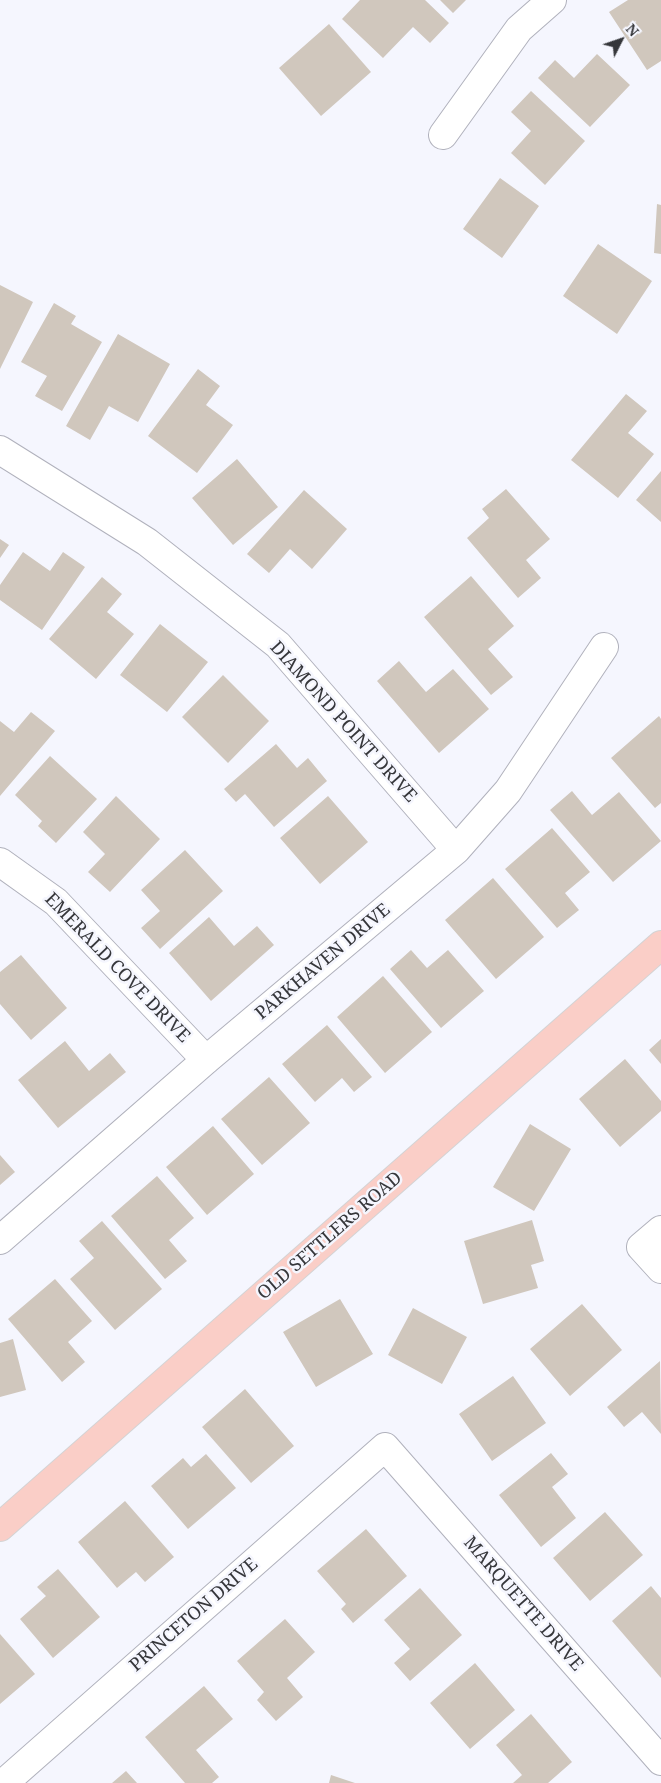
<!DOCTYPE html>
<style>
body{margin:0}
#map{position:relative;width:661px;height:1783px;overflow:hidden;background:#f5f6fe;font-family:"Noto Serif",serif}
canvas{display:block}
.north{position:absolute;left:596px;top:15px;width:50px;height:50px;-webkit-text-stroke:4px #f5f6fe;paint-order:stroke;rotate:49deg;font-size:14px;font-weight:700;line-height:20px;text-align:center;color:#36373b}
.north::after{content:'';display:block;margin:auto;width:18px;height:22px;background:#36373b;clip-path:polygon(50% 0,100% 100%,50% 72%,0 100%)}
</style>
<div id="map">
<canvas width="661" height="1783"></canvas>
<div class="north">N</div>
</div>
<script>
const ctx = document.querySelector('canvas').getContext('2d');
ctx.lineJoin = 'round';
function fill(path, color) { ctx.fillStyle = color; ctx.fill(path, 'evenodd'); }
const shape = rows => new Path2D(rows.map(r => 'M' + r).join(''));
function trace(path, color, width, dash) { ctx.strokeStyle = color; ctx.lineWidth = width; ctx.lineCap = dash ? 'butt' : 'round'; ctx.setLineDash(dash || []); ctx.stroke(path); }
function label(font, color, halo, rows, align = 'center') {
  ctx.font = font + ' "Noto Serif",serif'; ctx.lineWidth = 5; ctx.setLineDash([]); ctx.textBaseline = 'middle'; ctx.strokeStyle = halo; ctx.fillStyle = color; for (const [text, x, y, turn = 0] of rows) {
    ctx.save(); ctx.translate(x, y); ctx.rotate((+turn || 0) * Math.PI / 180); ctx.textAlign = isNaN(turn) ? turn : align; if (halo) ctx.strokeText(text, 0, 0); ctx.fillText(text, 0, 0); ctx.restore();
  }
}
fill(shape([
 [360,0,425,0,449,23,430,43,413,27,383,58,342,19],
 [440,0,466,0,453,13],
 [628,0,661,0,661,61,647,70,609,12],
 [329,24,371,72,321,116,279,68],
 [597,54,630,85,590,127,538,78,555,60,574,78],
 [531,91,585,141,545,185,511,153,531,131,511,112],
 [500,178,539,206,502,258,463,229],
 [657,204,661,205,661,254,654,253],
 [598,244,652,281,617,334,563,296],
 [0,285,33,302,0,369],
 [54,303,76,316,71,324,102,342,62,411,35,396,47,376,21,362],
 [118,334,170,364,138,422,109,406,90,440,66,426],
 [198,369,220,386,206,405,233,425,197,473,148,436],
 [626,394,647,411,628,433,654,454,618,498,571,460],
 [237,459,278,507,233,545,192,498],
 [661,471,661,522,636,500],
 [506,489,550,539,526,560,541,578,518,598,467,538,489,518,482,509],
 [304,490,347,529,312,569,290,549,269,573,247,554],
 [0,539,9,545,0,558],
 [23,552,50,571,63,552,85,567,42,630,0,600,0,585],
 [471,576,514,626,488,649,513,677,491,695,424,617],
 [102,577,122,594,107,612,134,634,96,679,49,639],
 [160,624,208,662,167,712,120,675],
 [399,661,426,692,453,669,489,709,439,753,377,681],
 [223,675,269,721,228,763,182,717],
 [31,712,55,731,0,796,0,721,14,732],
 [659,716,661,719,661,803,655,808,611,758],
 [276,744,297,768,308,758,327,781,274,827,245,794,236,802,224,789],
 [50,756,97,799,56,843,38,826,42,821,15,795],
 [572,791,592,815,619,792,661,841,613,882,550,810],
 [116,796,160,839,110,892,88,872,105,854,83,832],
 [328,796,368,842,320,884,280,838],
 [552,828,590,872,565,893,579,910,557,928,505,869],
 [185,850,223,891,160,949,141,928,160,911,141,890],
 [493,878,544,937,496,979,445,920],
 [209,917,234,946,257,926,274,945,211,1001,169,953],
 [411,950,427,968,448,950,484,991,441,1028,390,969],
 [21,955,67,1008,31,1040,0,1004,0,972],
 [383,976,432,1032,385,1073,337,1017],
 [327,1025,372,1077,354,1092,342,1078,315,1102,282,1064],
 [661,1039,661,1064,649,1050],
 [65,1041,89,1071,110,1053,126,1072,58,1128,18,1080],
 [625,1059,661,1101,661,1111,620,1147,579,1099],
 [269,1077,310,1123,262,1165,221,1119],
 [530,1124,571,1149,534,1211,493,1187],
 [213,1126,254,1174,207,1215,166,1167],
 [0,1155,15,1172,0,1185],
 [157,1176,194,1218,169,1240,187,1261,165,1279,111,1216],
 [532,1220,544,1261,531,1265,538,1288,483,1304,464,1241],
 [102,1221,162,1289,115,1330,70,1279,94,1258,79,1241],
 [55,1279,92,1321,68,1342,85,1362,62,1382,8,1319],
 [340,1299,373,1354,316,1387,283,1332],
 [582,1304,622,1350,570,1396,530,1349],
 [413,1308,467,1337,442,1384,388,1355],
 [13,1339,26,1390,0,1397,0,1343],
 [660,1361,661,1434,642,1412,624,1427,607,1407],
 [513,1376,546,1423,492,1461,459,1414],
 [245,1389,294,1446,251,1483,202,1427],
 [551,1453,568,1474,552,1487,576,1518,541,1547,499,1495],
 [206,1454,236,1488,188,1529,151,1486,183,1458,191,1467],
 [125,1501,174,1557,145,1582,136,1572,117,1588,78,1542],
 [605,1512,643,1555,590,1601,553,1558],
 [366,1529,407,1576,353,1623,341,1609,346,1604,317,1571],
 [58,1569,100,1617,53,1658,20,1619,46,1596,37,1587],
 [651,1586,661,1598,661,1678,612,1621],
 [420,1588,462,1635,410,1681,394,1663,410,1649,384,1620],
 [285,1619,315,1652,287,1678,303,1697,276,1721,257,1700,264,1692,237,1661],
 [0,1634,35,1674,0,1704],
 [475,1663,515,1710,470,1749,430,1703],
 [204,1686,233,1719,196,1750,219,1777,212,1783,185,1783,145,1737],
 [531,1714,572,1762,548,1783,513,1783,522,1775,496,1745],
 [126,1771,137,1783,112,1783],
 [331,1775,355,1783,329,1783]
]), '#d0c7bd');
const minor = shape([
 [443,135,519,29,552,0],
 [0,450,147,542,278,645,456,850],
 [0,862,56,902,206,1060],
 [661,1230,641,1247,661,1269],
 [0,1240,206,1060,456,850,508,791,604,647],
 [4,1783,385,1447,661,1761]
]);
const major = shape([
 [0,1527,661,945]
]);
trace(minor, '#b0b1bc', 30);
trace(major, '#d3d3d4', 30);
trace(minor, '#fff', 28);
trace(major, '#facec7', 28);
label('18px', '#36373b', '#f5f6fe', [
 ["DIAMOND POINT DRIVE",343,722,48],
 ["PARKHAVEN DRIVE",323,962,-40],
 ["EMERALD COVE DRIVE",117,968,46],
 ["OLD SETTLERS ROAD",330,1236,-41],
 ["MARQUETTE DRIVE",523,1604,49],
 ["PRINCETON DRIVE",194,1615,-41]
]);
</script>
